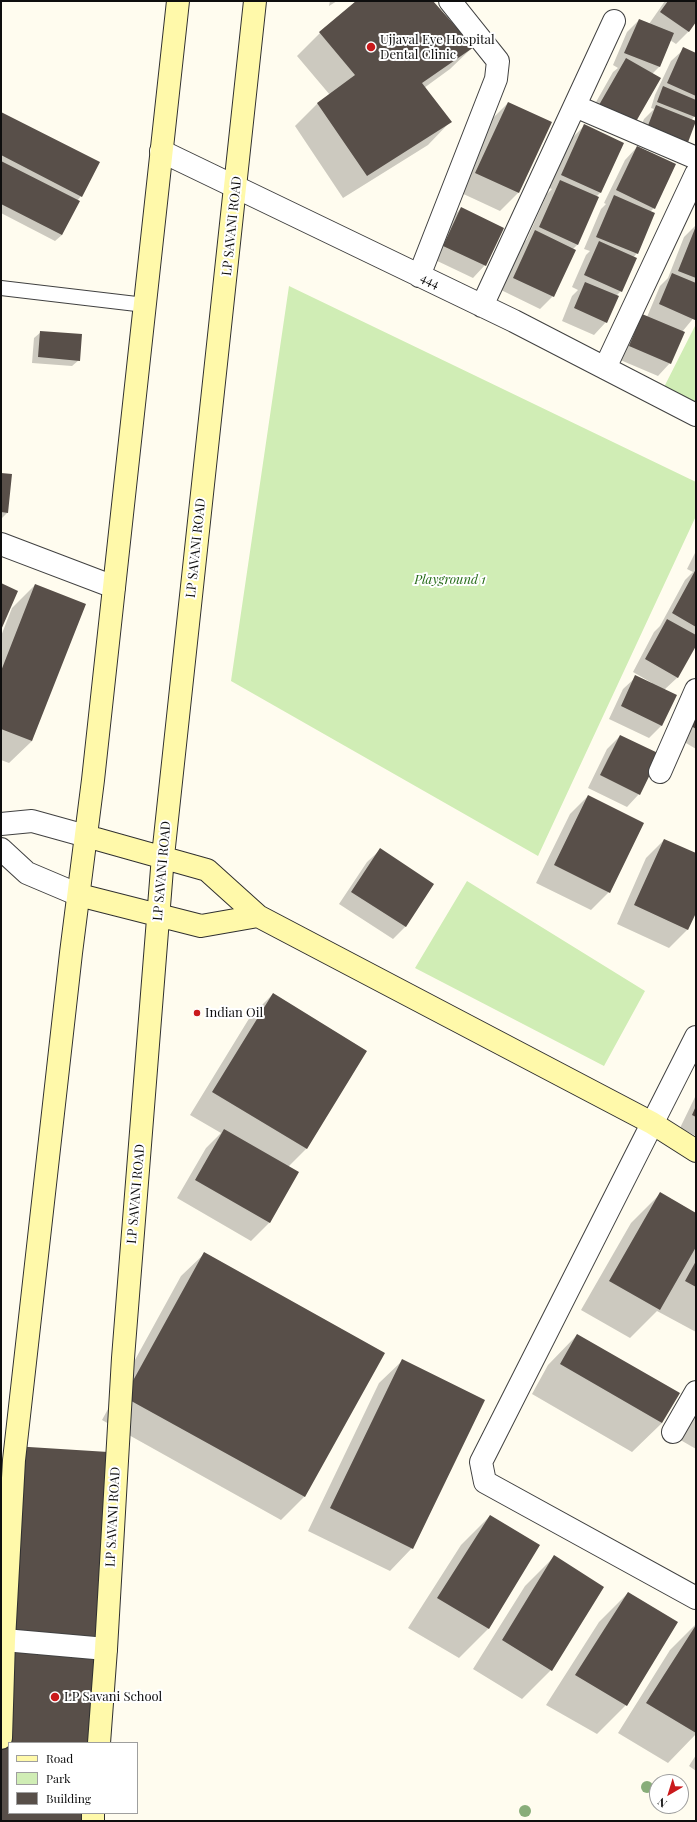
<!DOCTYPE html>
<style>
body{margin:0}
#map{position:relative;width:697px;height:1822px;overflow:hidden;background:#fffcef;font-family:"Playfair Display",serif}
canvas{display:block}
.frame{position:absolute;inset:0;border:2px solid #0e0e0e;pointer-events:none}
.legend{position:absolute;left:8px;top:1742px;width:130px;height:72px;box-sizing:border-box;background:#fff;border:1px solid #9f9f9f;margin:0;padding:5px 7px;list-style:none;font-size:12px;color:#0e0e0e}
.legend li{display:flex;align-items:center;gap:8px;height:20px}
.legend b{width:20px;border:1px solid #9f9f9f}
.north{position:absolute;left:649px;top:1774px;width:40px;height:40px;box-sizing:border-box;background:#fff;border:1px solid #9f9f9f;border-radius:50%;rotate:218deg;font-size:11px;font-weight:700;line-height:16px;text-align:center;color:#0e0e0e}
.north::after{content:'';display:block;margin:auto;width:14px;height:18px;background:#ca1a1c;clip-path:polygon(50% 0,100% 100%,50% 72%,0 100%)}
</style>
<div id="map">
<canvas width="697" height="1822"></canvas>
<div class="frame"></div>
<ul class="legend">
<li><b style="height:5px;background:#fff9aa"></b>Road</li>
<li><b style="height:11px;background:#d0edb5"></b>Park</li>
<li><b style="height:11px;background:#584f49"></b>Building</li>
</ul>
<div class="north">N</div>
</div>
<script>
const ctx = document.querySelector('canvas').getContext('2d');
ctx.lineJoin = 'round';
function fill(path, color) { ctx.fillStyle = color; ctx.fill(path, 'evenodd'); }
const shape = rows => new Path2D(rows.map(r => 'M' + r).join(''));
function trace(path, color, width, dash) { ctx.strokeStyle = color; ctx.lineWidth = width; ctx.lineCap = dash ? 'butt' : 'round'; ctx.setLineDash(dash || []); ctx.stroke(path); }
function label(font, color, halo, rows, align = 'center') {
  ctx.font = font + ' "Playfair Display",serif'; ctx.lineWidth = 4; ctx.setLineDash([]); ctx.textBaseline = 'middle'; ctx.strokeStyle = halo; ctx.fillStyle = color; for (const [text, x, y, turn = 0] of rows) {
    ctx.save(); ctx.translate(x, y); ctx.rotate((+turn || 0) * Math.PI / 180); ctx.textAlign = isNaN(turn) ? turn : align; if (halo) ctx.strokeText(text, 0, 0); ctx.fillText(text, 0, 0); ctx.restore();
  }
}
fill(shape([
 [289,286,696,482,696,516,538,856,231,681],
 [696,324,696,413,660,395],
 [467,881,645,991,604,1066,415,968]
]), '#d0edb5');
fill(shape([
 [330,1,337,1,329,6],
 [358,1,432,1,473,47,450,69,424,88,450,122,428,145,343,198,295,126,318,103,330,95,297,56,320,33],
 [665,1,696,1,696,20,689,31,676,44,670,40,659,67,652,74,587,118,613,72,618,68,613,65,627,32,639,20,649,24],
 [684,49,696,54,696,113,694,117,691,120,635,141,644,119,654,109,651,108,655,95,671,61],
 [508,103,518,193,500,211,457,191,490,121],
 [1,113,81,196,77,201,62,235,55,241,1,213],
 [584,126,600,193,596,197,578,244,573,249,553,296,540,309,501,290,523,244,527,239,547,194,552,189,549,188,572,138],
 [637,147,654,208,650,212,637,253,633,258,621,291,616,296,606,322,594,335,562,321,572,296,578,290,572,287,586,255,590,251,584,249,601,209,606,204,604,203,625,160],
 [461,208,485,265,473,278,431,258,449,221],
 [696,222,696,315,682,332,670,363,658,376,618,359,630,328,643,316,647,317,660,286,668,278,684,237,695,226],
 [41,332,79,360,72,366,32,363,34,338],
 [1,474,7,513,1,519],
 [696,551,696,644,678,677,664,690,662,725,649,738,609,719,623,689,636,677,651,684,652,683,633,672,654,632,660,626,685,580,693,572,687,569],
 [35,585,32,741,9,763,1,760,1,636,12,608],
 [696,706,696,749,676,737],
 [620,736,639,794,627,807,588,788,607,749],
 [588,796,609,892,591,910,536,883,570,814],
 [664,840,696,855,696,910,687,930,669,948,617,924,646,858],
 [380,850,406,926,393,939,339,904,367,862],
 [273,994,366,1051,306,1149,288,1167,270,1222,251,1241,177,1198,206,1148,221,1133,190,1115,250,1017],
 [696,1095,696,1136,680,1128],
 [660,1194,696,1215,696,1332,657,1311,630,1338,581,1310,631,1223],
 [204,1254,383,1353,304,1497,281,1520,102,1420,181,1276],
 [577,1335,662,1423,632,1452,532,1394,548,1365],
 [402,1361,412,1548,390,1571,308,1531,379,1383],
 [696,1409,696,1449,677,1438],
 [13,1447,9,1813,1,1821,1,1459],
 [490,1516,539,1545,488,1629,459,1658,408,1628,461,1545],
 [554,1557,551,1670,522,1699,473,1669,525,1586],
 [628,1593,626,1705,597,1734,546,1705,599,1622],
 [696,1624,696,1734,668,1763,618,1733,670,1650],
 [696,1755,696,1771,689,1766]
]), '#0003');
fill(shape([
 [356,1,433,1,474,47,422,83,452,122,367,176,317,103,355,75,319,32],
 [668,1,696,1,696,22,689,32,660,12],
 [639,19,674,33,660,67,624,53],
 [683,47,696,53,696,96,667,83],
 [626,58,661,78,634,125,599,105],
 [663,86,696,100,695,117,657,102],
 [508,102,552,122,519,193,475,173],
 [656,105,696,121,687,145,647,128],
 [1,112,100,162,82,197,1,155],
 [584,124,624,143,601,193,561,175],
 [637,146,676,164,655,209,616,190],
 [1,161,80,201,62,235,1,204],
 [560,180,599,197,578,245,539,227],
 [614,195,655,213,638,254,596,237],
 [461,207,504,228,486,266,443,246],
 [696,226,696,278,678,271],
 [535,230,576,250,554,297,513,278],
 [599,241,637,258,622,292,584,275],
 [672,273,696,283,695,320,659,304],
 [585,282,619,296,607,323,574,308],
 [642,314,685,332,671,364,629,346],
 [40,331,82,334,80,361,38,357],
 [1,473,12,474,8,513,1,512],
 [696,569,696,627,672,613],
 [1,583,18,591,1,630],
 [35,584,86,604,32,741,1,729,1,671],
 [667,619,696,635,696,646,678,678,645,659],
 [635,675,677,695,662,726,621,706],
 [696,711,696,729,688,724],
 [620,735,660,754,640,795,600,775],
 [588,795,644,823,610,893,554,865],
 [664,839,696,853,696,913,688,930,634,905],
 [380,848,434,884,406,927,351,892],
 [273,993,367,1051,307,1149,212,1092],
 [696,1106,696,1117,692,1115],
 [224,1129,299,1172,270,1223,195,1180],
 [660,1192,696,1213,696,1247,660,1310,609,1281],
 [204,1252,385,1353,305,1497,124,1397],
 [696,1261,696,1287,685,1281],
 [577,1334,680,1393,662,1423,560,1364],
 [402,1359,485,1400,413,1549,330,1508],
 [13,1446,124,1453,107,1743,9,1743,9,1813,103,1813,102,1821,1,1821,1,1644],
 [490,1515,540,1545,489,1629,437,1598],
 [554,1555,604,1587,552,1671,502,1640],
 [628,1592,678,1622,627,1706,575,1675],
 [696,1625,696,1733,646,1703]
]), '#584f49');
const lane = shape([
 [1,288,145,305]
]);
const street = shape([
 [575,106,696,158],
 [161,151,514,321,696,415],
 [419,276,496,79,498,61,450,1],
 [482,306,614,21],
 [605,368,696,174],
 [1,544,114,587],
 [660,772,696,690],
 [1,824,32,821,86,836],
 [1,849,27,873,79,895],
 [696,1037,481,1462,485,1482,696,1598],
 [673,1432,696,1392],
 [1,1638,4,1640,106,1649]
]);
const secondary = shape([
 [86,836,207,870,258,916,652,1123,696,1151],
 [79,895,201,926,258,916],
 [1,1738,4,1640,14,1460,71,953,93,780,178,1],
 [99,1743,106,1649,123,1358,163,856,255,1],
 [93,1821,93,1813]
]);
trace(lane, '#414141', 16);
trace(street, '#414141', 24);
trace(secondary, '#303030', 24);
trace(lane, '#fff', 14);
trace(street, '#fff', 22);
trace(secondary, '#fff9aa', 22);
ctx.fillStyle = '#88ad79';
for (const [x, y] of [
 [647,1787],
 [525,1811]
]) { ctx.beginPath(); ctx.arc(x, y, 6, 0, 2 * Math.PI); ctx.fill(); }
for (const [x, y, r, color] of [
 [371,47,5,"#ca1a1c"],
 [197,1013,4,"#ca1a1c"],
 [55,1697,5,"#ca1a1c"]
]) { const dot = new Path2D(); dot.arc(x, y, r, 0, 2 * Math.PI); ctx.fillStyle = color; ctx.fill(dot); trace(dot, '#fff', 1.5); }
label('13px', '#0e0e0e', '#fff', [
 ["Ujjaval Eye Hospital",380,40],
 ["Dental Clinic",380,55],
 ["Indian Oil",205,1013],
 ["LP Savani School",64,1697]
], 'left');
label('13px', '#0e0e0e', '#fff', [
 ["LP SAVANI ROAD",232,226,-84],
 ["444",430,281,26],
 ["LP SAVANI ROAD",196,548,-84],
 ["LP SAVANI ROAD",162,871,-85],
 ["LP SAVANI ROAD",136,1194,-85],
 ["LP SAVANI ROAD",113,1517,-87]
]);
label('italic 13px', '#266c19', '#fff', [
 ["Playground 1",450,580]
]);
</script>
